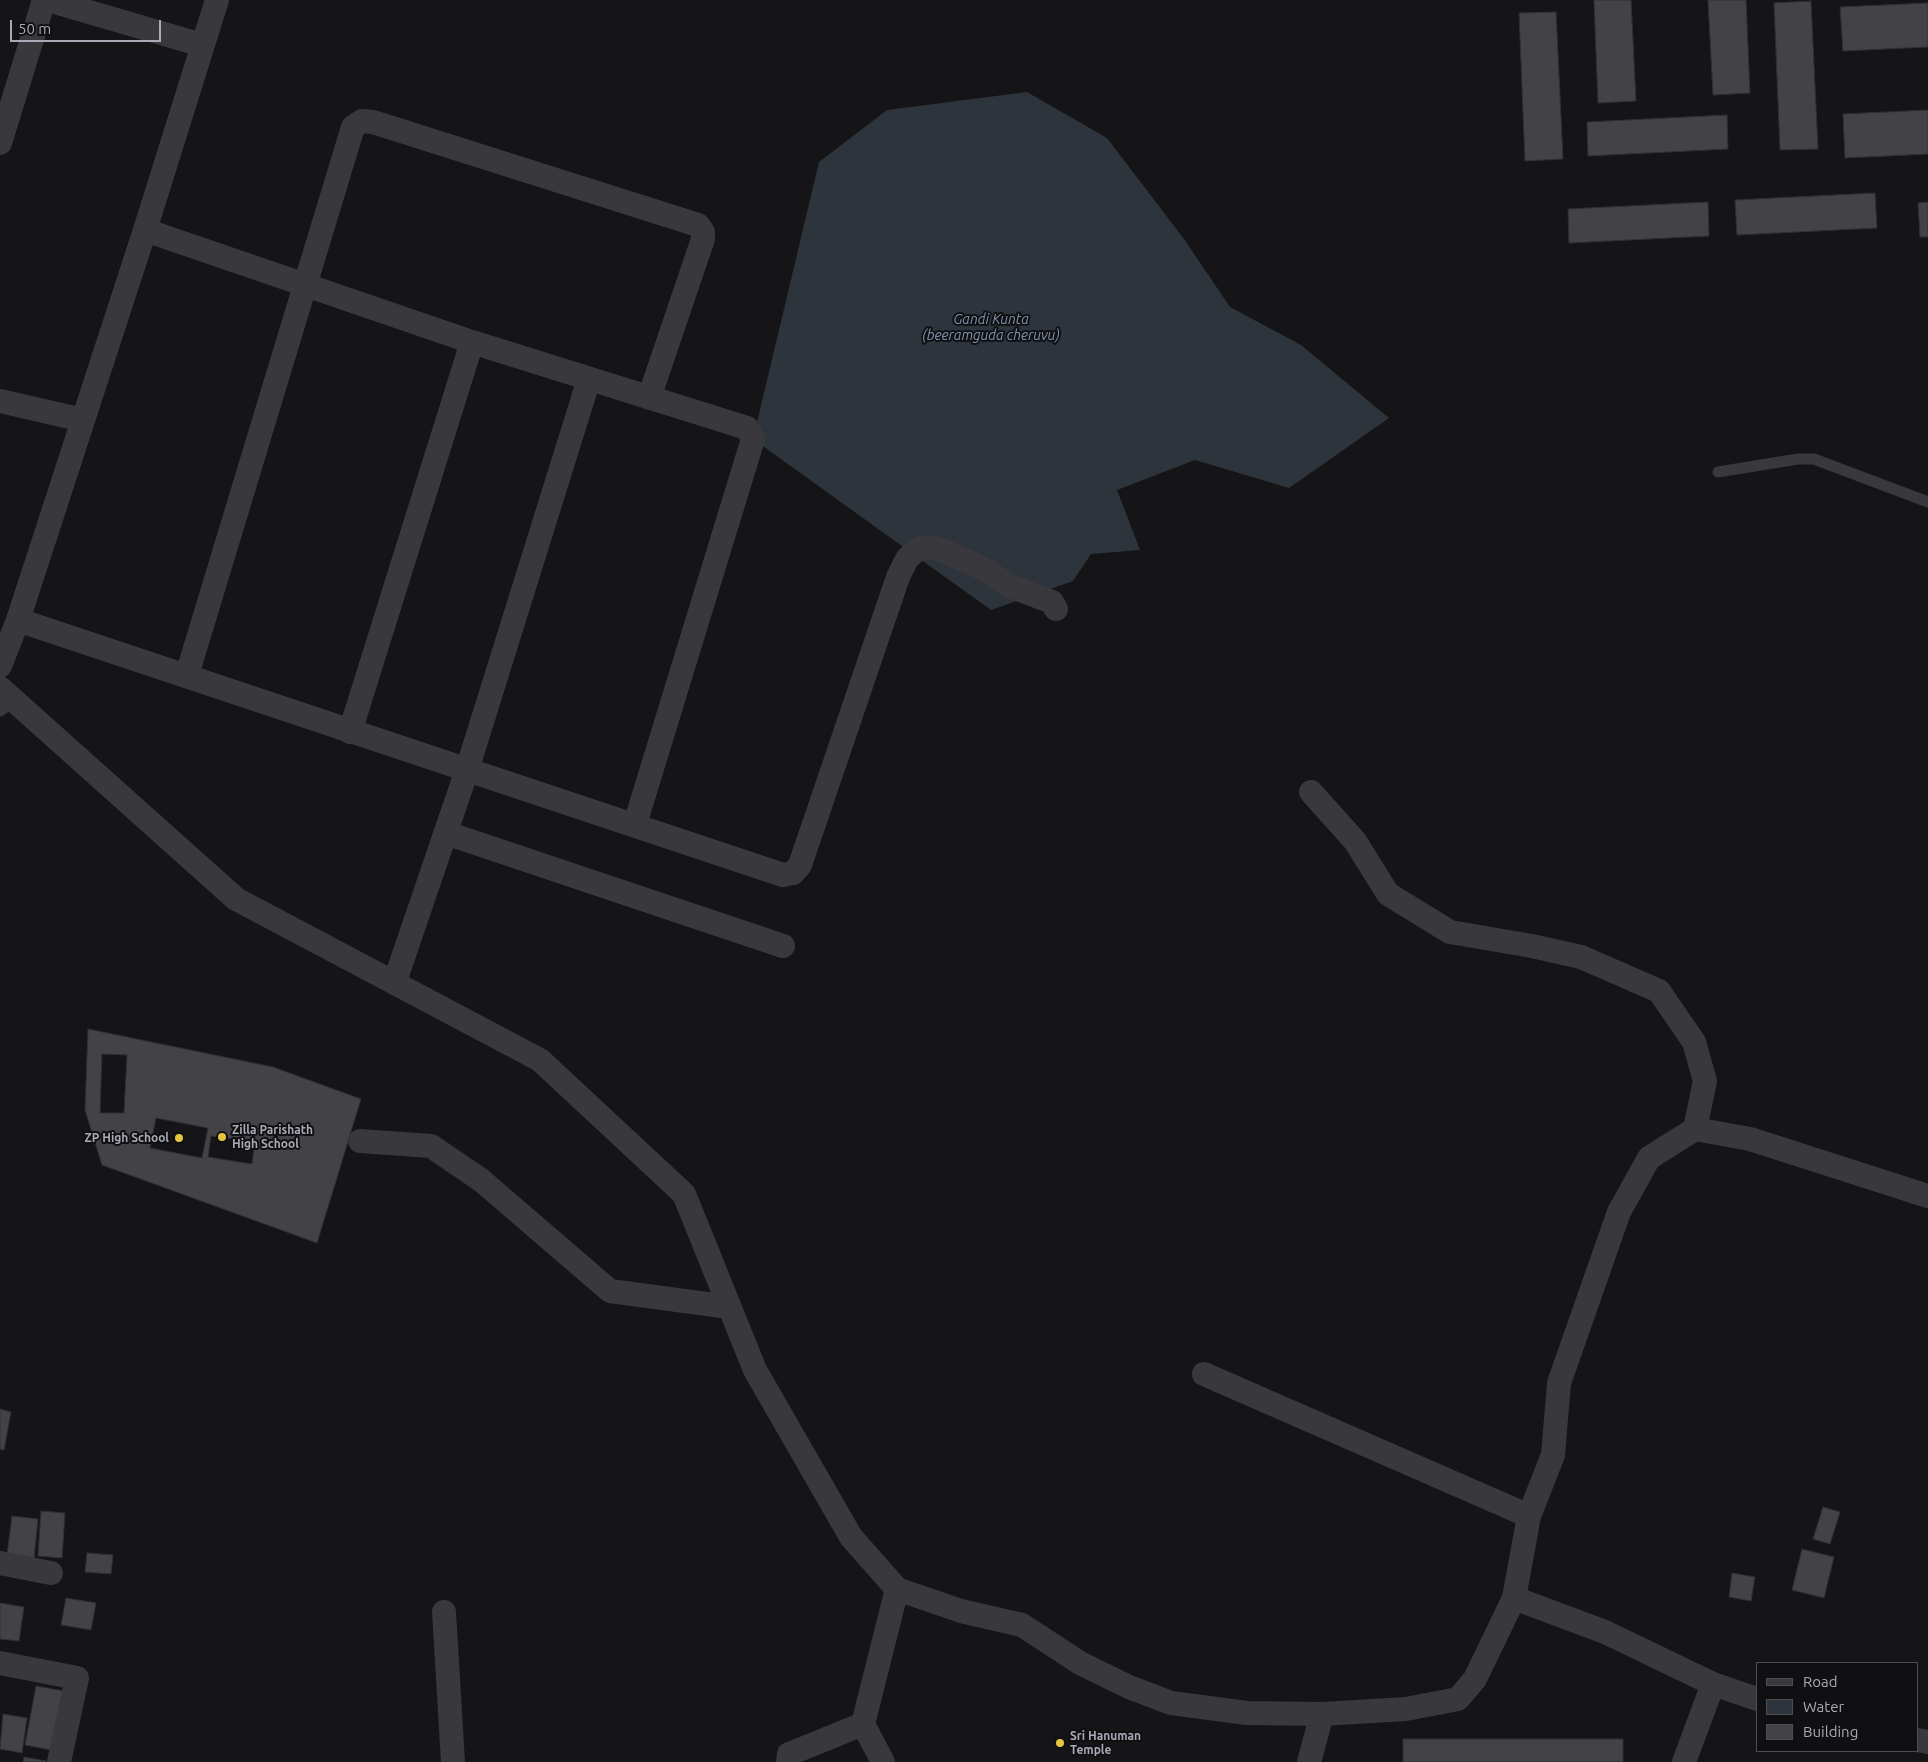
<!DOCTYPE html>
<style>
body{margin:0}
#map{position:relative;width:1928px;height:1762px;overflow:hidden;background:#151517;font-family:Ubuntu,sans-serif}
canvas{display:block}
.legend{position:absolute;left:1756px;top:1662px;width:162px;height:90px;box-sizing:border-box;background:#101012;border:1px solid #4d4e54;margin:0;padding:6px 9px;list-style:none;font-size:15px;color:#a8aab6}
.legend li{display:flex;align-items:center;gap:10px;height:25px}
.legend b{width:25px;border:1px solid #4d4e54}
.scale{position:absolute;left:10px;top:20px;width:151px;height:22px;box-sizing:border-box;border:2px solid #a8aab6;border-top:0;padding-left:6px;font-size:15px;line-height:18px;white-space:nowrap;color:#a8aab6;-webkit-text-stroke:4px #101012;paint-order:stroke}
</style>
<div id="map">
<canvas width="1928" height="1762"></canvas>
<ul class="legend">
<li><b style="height:6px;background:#38383d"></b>Road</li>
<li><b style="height:14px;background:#2e343c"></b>Water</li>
<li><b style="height:14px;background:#424247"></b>Building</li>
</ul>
<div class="scale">50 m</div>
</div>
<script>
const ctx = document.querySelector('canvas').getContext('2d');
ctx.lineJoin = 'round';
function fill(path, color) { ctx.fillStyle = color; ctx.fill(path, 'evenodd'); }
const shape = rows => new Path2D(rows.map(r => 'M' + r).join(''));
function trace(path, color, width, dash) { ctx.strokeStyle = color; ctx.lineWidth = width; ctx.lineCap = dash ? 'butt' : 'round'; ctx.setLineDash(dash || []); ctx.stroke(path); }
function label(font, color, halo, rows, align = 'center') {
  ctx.font = font + ' Ubuntu,sans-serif'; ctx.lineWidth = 4; ctx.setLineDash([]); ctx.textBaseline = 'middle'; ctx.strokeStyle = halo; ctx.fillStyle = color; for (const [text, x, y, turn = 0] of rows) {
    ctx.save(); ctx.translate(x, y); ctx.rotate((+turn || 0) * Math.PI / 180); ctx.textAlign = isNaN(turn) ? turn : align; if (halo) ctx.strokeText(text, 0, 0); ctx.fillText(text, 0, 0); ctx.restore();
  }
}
fill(shape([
 [1027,92,1107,138,1184,239,1230,307,1301,345,1389,418,1289,488,1195,460,1117,490,1140,550,1091,554,1073,581,991,610,753,439,819,162,887,110]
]), '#2e343c');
const building = shape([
 [1594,0,1631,0,1636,101,1598,103,1594,0],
 [1708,0,1746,0,1750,93,1713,95,1708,0],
 [1811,1,1818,149,1780,150,1774,3,1811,1],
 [1928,3,1928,47,1843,51,1840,7,1928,3],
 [1556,12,1563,159,1525,161,1519,13,1556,12],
 [1928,110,1928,154,1845,158,1843,114,1928,110],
 [1727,115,1728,149,1588,156,1587,122,1727,115],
 [1875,193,1877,228,1737,235,1735,200,1875,193],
 [1708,202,1709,236,1569,243,1568,209,1708,202],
 [1928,202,1928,237,1920,237,1918,203,1928,202],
 [88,1029,273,1067,361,1099,317,1243,102,1165,85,1110,88,1029],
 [102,1054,127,1055,124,1113,100,1113,102,1054],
 [156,1118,208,1128,202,1158,150,1148,156,1118],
 [211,1136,255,1142,252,1164,208,1157,211,1136],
 [0,1409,11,1412,4,1450,0,1449,0,1409],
 [1823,1507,1840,1512,1830,1544,1813,1539,1823,1507],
 [41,1511,65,1513,62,1558,38,1556,41,1511],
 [12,1516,38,1519,34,1558,7,1555,12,1516],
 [1802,1549,1834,1557,1824,1598,1792,1590,1802,1549],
 [87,1553,113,1555,111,1574,85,1572,87,1553],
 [1732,1573,1755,1577,1751,1601,1729,1597,1732,1573],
 [66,1598,96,1603,91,1630,61,1625,66,1598],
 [0,1603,24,1607,19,1641,0,1639,0,1603],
 [36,1686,64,1691,52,1750,25,1745,36,1686],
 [3,1714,27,1718,22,1753,0,1749,3,1714],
 [1403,1739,1623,1739,1623,1762,1403,1762,1403,1739],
 [24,1757,46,1761,45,1762,23,1762,24,1757]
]);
fill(building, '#424247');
trace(building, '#302f33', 1);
trace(shape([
 [1718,472,1798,459,1814,459,1928,502],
 [0,711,14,701]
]), '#38383d', 11);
trace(shape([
 [48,0,202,45],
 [0,143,44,0],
 [145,230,472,342,747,428,753,439,635,824],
 [0,401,83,420],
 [18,620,783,875,793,873,800,865,898,577,907,559,914,552,921,548,935,548,946,552,984,569,1010,586,1052,602,1056,609],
 [0,666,18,620,145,230,217,0],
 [187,675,353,127,362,121,373,122,698,225,703,232,703,239,649,398],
 [0,688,236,899,540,1060,684,1194,755,1370,851,1537,897,1589,961,1611,1022,1625,1080,1663,1129,1687,1171,1703,1247,1713,1322,1714,1406,1709,1458,1699,1475,1679,1514,1598,1529,1516,1553,1455,1559,1383,1619,1212,1649,1158,1695,1129,1750,1139,1928,1196],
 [350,732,472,342],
 [1311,792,1355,841,1388,894,1450,932,1532,946,1581,957,1659,991,1694,1042,1705,1081,1695,1129],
 [446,833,783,946],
 [395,981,467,770,589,379],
 [360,1141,431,1146,481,1180,610,1291,729,1307],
 [1204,1374,1529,1516],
 [0,1563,51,1573],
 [1514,1598,1605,1632,1713,1684,1757,1699],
 [444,1612,453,1762],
 [0,1663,77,1678,59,1762],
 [863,1724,883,1762],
 [1917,1740,1928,1742],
 [788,1762,789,1754,863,1724,897,1589],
 [1309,1762,1322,1714],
 [1684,1762,1713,1684]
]), '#38383d', 24);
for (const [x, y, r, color] of [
 [222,1137,5,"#e5c63f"],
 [179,1138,5,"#e5c63f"],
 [1060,1743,5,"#e5c63f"]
]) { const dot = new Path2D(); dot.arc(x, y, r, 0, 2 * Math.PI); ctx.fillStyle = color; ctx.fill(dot); trace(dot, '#101012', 2); }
label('bold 12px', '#a8aab6', '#101012', [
 ["Zilla Parishath",232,1130],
 ["High School",232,1144],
 ["ZP High School",169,1138,"right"],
 ["Sri Hanuman",1070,1736],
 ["Temple",1070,1750]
], 'left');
label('italic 14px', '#8193af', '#101012', [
 ["Gandi Kunta",991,319],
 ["(beeramguda cheruvu)",991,335]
]);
</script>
